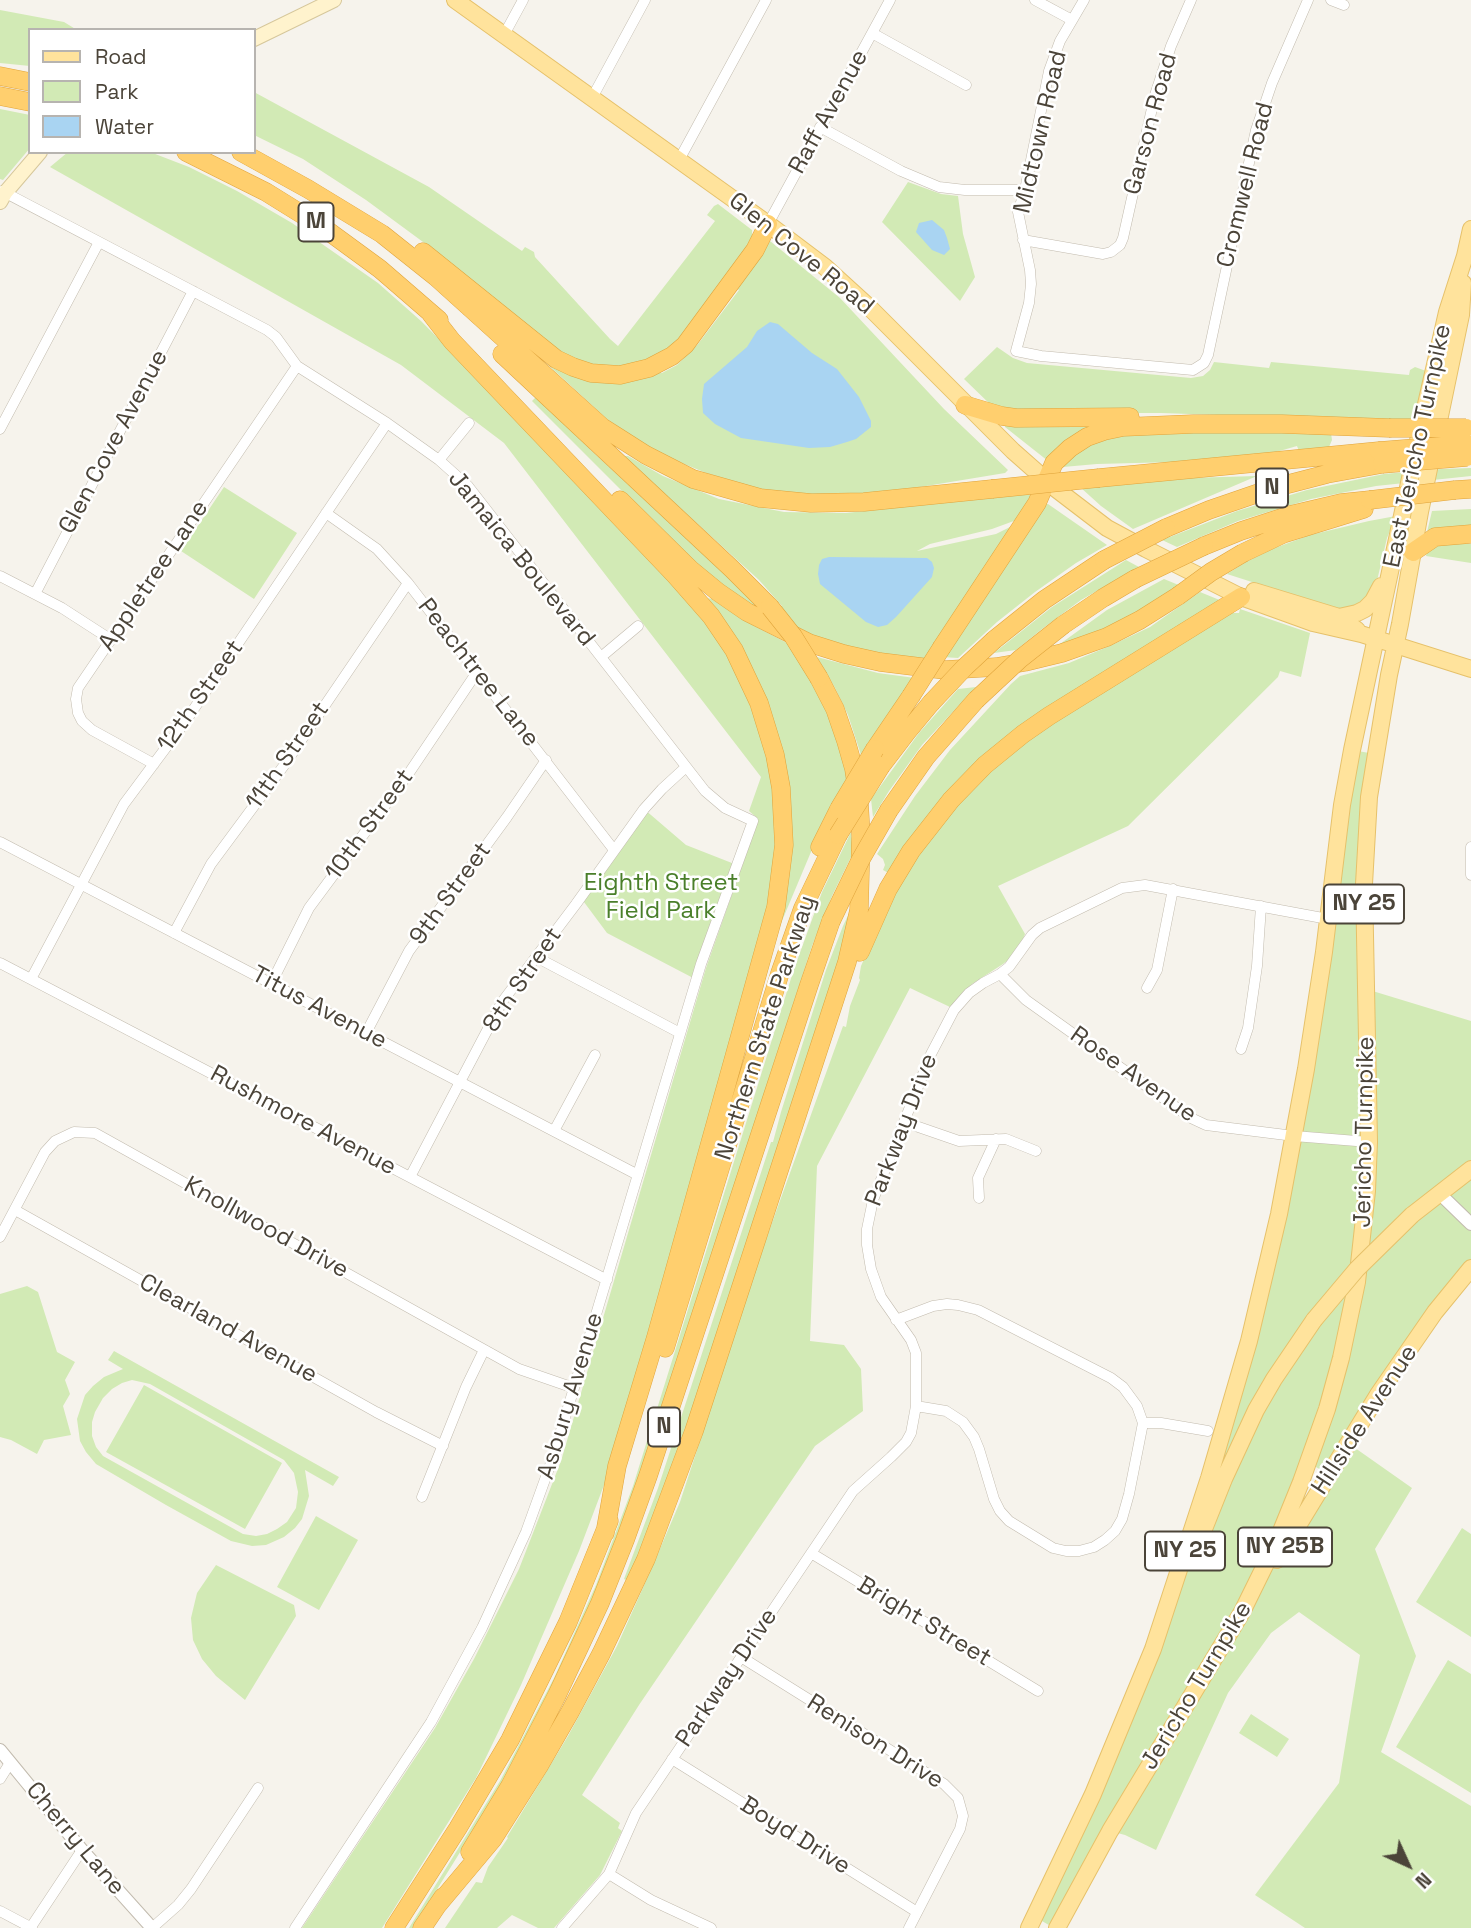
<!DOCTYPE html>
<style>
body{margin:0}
#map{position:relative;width:1471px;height:1928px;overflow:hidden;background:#f6f3ec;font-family:"Space Grotesk",sans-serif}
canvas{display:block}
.legend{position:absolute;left:28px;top:28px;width:228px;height:126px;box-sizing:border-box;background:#fff;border:2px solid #b7b4b0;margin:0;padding:9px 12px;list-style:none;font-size:21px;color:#4b4439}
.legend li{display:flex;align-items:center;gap:14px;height:35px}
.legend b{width:35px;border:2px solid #b7b4b0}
.north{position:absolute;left:1373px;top:1830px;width:70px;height:70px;-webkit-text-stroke:5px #fff;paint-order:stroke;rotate:135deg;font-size:19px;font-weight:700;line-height:28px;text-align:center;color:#4b4439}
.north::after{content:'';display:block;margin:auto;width:24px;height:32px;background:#4b4439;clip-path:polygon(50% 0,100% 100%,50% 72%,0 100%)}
</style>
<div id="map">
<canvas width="1471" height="1928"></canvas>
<ul class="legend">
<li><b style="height:9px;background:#ffe39c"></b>Road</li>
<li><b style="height:19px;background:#d2eab5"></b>Park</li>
<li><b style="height:19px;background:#a9d4f2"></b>Water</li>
</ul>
<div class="north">N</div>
</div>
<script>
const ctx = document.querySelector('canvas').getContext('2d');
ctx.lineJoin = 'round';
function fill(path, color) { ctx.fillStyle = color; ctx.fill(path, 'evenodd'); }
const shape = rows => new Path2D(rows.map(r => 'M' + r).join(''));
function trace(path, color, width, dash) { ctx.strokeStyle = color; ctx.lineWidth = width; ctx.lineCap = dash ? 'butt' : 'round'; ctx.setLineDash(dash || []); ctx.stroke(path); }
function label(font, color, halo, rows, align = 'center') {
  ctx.font = font + ' "Space Grotesk",sans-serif'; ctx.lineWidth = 5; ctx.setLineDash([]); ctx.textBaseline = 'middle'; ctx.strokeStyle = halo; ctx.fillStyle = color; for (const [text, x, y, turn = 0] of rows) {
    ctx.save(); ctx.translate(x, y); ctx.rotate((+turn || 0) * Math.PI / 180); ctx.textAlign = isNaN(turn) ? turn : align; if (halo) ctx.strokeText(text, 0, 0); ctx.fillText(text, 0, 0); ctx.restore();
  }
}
fill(shape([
 [0,10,64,22,77,30,30,30,30,66,0,63],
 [254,92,429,187,522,251,525,247,534,252,535,257,610,339,618,346,715,221,707,215,714,206,718,204,752,230,752,237,754,238,671,349,640,365,599,367,566,357,438,253,366,200,303,159,254,135],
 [0,109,30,115,30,148,3,180,0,179],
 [68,152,150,152,189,167,237,191,292,223,378,283,421,321,523,424,708,622,735,666,744,692,759,725,774,781,779,826,773,887,615,1456,579,1551,521,1685,476,1778,382,1928,302,1928,435,1728,474,1659,519,1569,561,1461,706,968,755,829,756,817,749,811,761,777,504,443,401,365,50,167],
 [908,182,941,194,958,196,963,234,975,277,960,301,882,222],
 [770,241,840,298,944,409,1008,470,1005,473,890,492,818,497,764,491,706,473,665,456,627,433,607,419,520,339,561,368,662,373,677,365,698,344,739,290,735,287,766,244,768,244],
 [997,347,1013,358,1027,363,1191,378,1203,376,1210,370,1214,362,1269,368,1271,362,1409,375,1410,370,1415,367,1426,371,1415,422,1161,413,1009,413,993,407,964,379],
 [536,397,593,452,760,606,782,606,759,580,623,456,628,456,663,476,719,499,784,512,846,513,1028,493,1032,497,1022,518,992,529,930,544,917,551,996,534,1012,526,925,662,872,654,806,634,754,607,721,585,676,545,532,401],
 [1005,424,1012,427,1100,424,1048,461,1005,427],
 [1272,431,1331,433,1332,440,1329,447,1299,451,1297,446,1276,452,1174,462,1097,464,1063,467,1060,465,1077,450,1110,435,1145,432],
 [1471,468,1471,476,1376,486,1311,499,1238,521,1177,547,1162,540,1237,511,1307,490,1384,474,1441,469],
 [1257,476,1133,529,1101,506,1080,487,1188,478],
 [224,487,297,533,254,599,181,551],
 [1048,504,1107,545,1076,563,1035,592,997,622,958,658,942,657,976,609,982,603,1042,505],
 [1471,509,1471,530,1427,532,1432,511],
 [1396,516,1387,538,1373,598,1359,605,1339,610,1227,574,1246,562,1272,549,1310,535,1369,521],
 [1438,541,1471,544,1471,563,1426,556,1427,552],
 [1126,560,1139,567,1081,600,1042,629,1016,650,994,653,1052,607],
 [1164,579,1181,586,1127,619,1091,635,1053,649,1107,610],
 [1200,592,1222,601,1040,717,892,875,883,870,885,865,883,859,877,854,915,796,950,750,1011,684,1020,676,1069,663,1112,645,1150,627],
 [707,598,712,599,743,620,791,645,821,695,838,739,849,779,816,840,779,928,777,927,774,728,758,680,732,635,708,603],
 [1240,609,1310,633,1301,677,1280,671,1278,677,1128,826,998,886,1025,934,1020,946,1013,956,1003,964,972,984,950,1007,910,988,817,1166,810,1341,844,1345,861,1369,863,1411,815,1446,639,1705,582,1795,620,1823,618,1828,622,1831,600,1875,554,1928,538,1928,512,1915,497,1928,445,1928,476,1882,482,1883,488,1867,508,1838,507,1837,568,1736,617,1646,650,1572,680,1502,764,1245,843,1026,846,1027,850,1006,860,980,859,978,861,966,890,901,920,853,954,806,1005,756,1061,716,1232,611,1233,613,1239,613],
 [817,657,878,673,915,678,862,758,848,715,835,688],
 [976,687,922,745,889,791,873,817,871,799,919,733,958,689],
 [1352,750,1375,754,1366,989,1471,1021,1471,1268,1348,1443,1412,1488,1375,1549,1416,1656,1381,1752,1471,1806,1471,1928,1305,1928,1255,1895,1339,1783,1360,1655,1299,1612,1271,1633,1228,1693,1156,1850,1125,1835,1110,1831,1054,1928,1035,1917,1188,1570,1231,1462,1217,1453,1264,1281],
 [1309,1463,1328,1474,1246,1605],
 [644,809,686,845,737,865,697,980,607,933,581,898],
 [851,832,853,853,832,896,812,946,636,1487,598,1586,557,1679,503,1783,413,1928,409,1928,500,1781,554,1678,596,1585,633,1486,793,972,822,892],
 [853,905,851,922,709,1372,630,1582,624,1579,658,1488,771,1142,773,1142,781,1112,826,970,843,926],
 [27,1286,38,1292,57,1352,75,1362,65,1380,70,1394,63,1406,71,1435,44,1440,37,1454,11,1440,0,1437,0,1294],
 [114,1351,339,1477,333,1486,305,1470,309,1496,302,1519,295,1528,284,1537,266,1545,252,1546,231,1541,166,1505,96,1464,86,1452,80,1441,77,1419,85,1395,93,1386,104,1377,123,1369,108,1360],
 [132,1380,150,1384,284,1460,294,1473,298,1492,296,1508,287,1522,277,1529,267,1534,256,1536,243,1534,103,1456,96,1447,92,1436,92,1422,95,1412,103,1398,112,1389,122,1383],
 [144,1385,282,1463,245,1529,106,1452],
 [316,1516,358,1540,319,1610,277,1587],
 [1462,1528,1471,1534,1471,1637,1416,1602],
 [216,1565,294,1605,296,1616,245,1700,216,1676,202,1659,193,1640,191,1618,197,1593],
 [1448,1660,1471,1674,1471,1793,1396,1747],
 [1251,1714,1289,1739,1277,1757,1239,1733]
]), '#d2eab5');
fill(shape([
 [932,220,944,230,947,238,950,249,944,255,932,250,916,232,919,223],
 [770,322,778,324,812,353,837,369,859,397,871,421,871,427,856,439,847,442,830,447,809,448,741,438,715,424,703,413,702,399,704,384,747,347,757,331],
 [829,557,927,558,932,562,934,568,932,577,896,617,887,625,878,627,866,622,820,584,818,574,819,565,822,559]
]), '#a9d4f2');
const minor = shape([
 [1035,0,1072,20],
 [1084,0,1060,41,1049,71,1025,190,1018,212,1030,270,1031,284,1029,303,1016,351,1041,356,1193,370,1204,363,1208,355,1256,130,1272,83,1308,0],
 [1331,0,1344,5],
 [872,33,966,85],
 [504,35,523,0],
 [592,98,645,0],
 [820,127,901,171,939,187,965,190,1025,190],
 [679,160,766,0],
 [2,191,267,330,276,337,297,366,387,423,439,460,468,486,705,791,725,808,753,821,701,964,574,1388,552,1460,526,1532,482,1628,431,1722,295,1928],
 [768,224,890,0],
 [1023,240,1103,254,1111,252,1120,245,1123,238,1155,95,1171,46,1191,0],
 [0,429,99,242],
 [439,460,469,423],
 [326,513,377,549,408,583,614,850],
 [0,576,62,608,110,639],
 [35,594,193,291],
 [601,657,638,626],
 [154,764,92,730,82,721,78,713,76,699,78,688,297,366],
 [0,842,638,1175],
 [1471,847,1471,875],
 [174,933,211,864,285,764,408,583],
 [536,957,680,1033],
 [0,963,607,1280],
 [1000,974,1026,1000,1191,1118,1206,1125,1294,1136,1369,1142],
 [31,979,124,804,185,722,387,423],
 [271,984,309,908,409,773,477,672],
 [1147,988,1157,970,1173,889],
 [366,1033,409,951,507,817,546,760],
 [1241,1049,1248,1028,1257,966,1261,906],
 [904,1122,959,1141,1006,1139,1036,1151],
 [554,1131,595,1055],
 [410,1177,502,1002,576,904,644,809,662,789,686,767],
 [979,1198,978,1178,996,1139],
 [15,1210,376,1412,443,1446],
 [0,1237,45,1152,55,1141,74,1132,95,1133,519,1369,574,1388],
 [896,1320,933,1306,947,1304,958,1305,978,1310,1111,1378,1123,1387,1137,1406,1143,1423,1129,1494,1122,1519,1115,1531,1105,1540,1094,1547,1079,1551,1066,1551,1053,1548,1009,1521,1000,1511,994,1499,979,1449,974,1437,963,1422,946,1411,916,1406],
 [1143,1423,1161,1423,1208,1431],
 [422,1497,466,1387,484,1350],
 [811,1553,1038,1691],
 [741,1657,944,1784,958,1798,963,1816,960,1829,909,1928],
 [672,1759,917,1912],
 [0,1779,10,1763],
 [609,1874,651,1900,711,1928],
 [0,1911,32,1928],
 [31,1927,82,1850],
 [152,1928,178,1905,191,1889,258,1788],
 [562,1928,609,1874,636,1813,853,1491,891,1457,906,1442,911,1433,916,1406,916,1353,911,1340,881,1297,871,1269,867,1245,867,1229,873,1200,931,1054,954,1010,969,993,983,983,1000,974,1009,967,1032,935,1040,928,1122,888,1145,885,1328,919]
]);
const tertiary = shape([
 [1439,1193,1471,1224],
 [0,1750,82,1850,152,1928]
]);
const secondary = shape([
 [254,39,334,0],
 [0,202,5,193,40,152]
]);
const primary = shape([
 [455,0,768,224,825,267,870,308,1013,451,1056,489,1107,528,1146,549,1241,597,1313,623,1361,634,1471,669],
 [1254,591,1339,617,1357,630],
 [1339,617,1357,613,1365,609,1373,601,1381,586],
 [1412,1215,1471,1169],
 [1198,1544,1224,1479,1256,1410,1274,1379,1314,1320],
 [1277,1560,1379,1393,1435,1312,1471,1268],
 [1029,1928,1093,1794,1153,1649,1209,1478,1249,1341,1279,1214,1306,1069,1324,952,1342,805,1352,750,1422,422,1447,312,1465,256,1471,229],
 [1057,1928,1110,1831,1242,1612,1277,1541,1301,1482,1327,1409,1341,1358,1357,1282,1367,1191,1369,1142,1364,884,1369,797,1389,675,1400,624,1420,512,1461,315,1463,283]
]);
const motorway = shape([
 [0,76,30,82],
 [0,96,30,102],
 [186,152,266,192,324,228,380,269,439,320],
 [241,152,308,189,382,234,436,277,602,427,646,455,693,479,760,498,811,503,864,502,992,489],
 [423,252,556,359,573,367,591,373,620,375,649,368,672,356,685,345,755,250,768,224],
 [431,314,452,341,675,575,711,616,734,650,759,703,775,755,781,788,784,845,776,907,656,1337,617,1466,605,1533],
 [502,354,732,569,770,607],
 [965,405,1002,416,1016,418,1130,417],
 [1099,478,1379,451],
 [1455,490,1471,489],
 [620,500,690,569,718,592,747,612,809,643,844,654,880,662,945,670,996,667,1025,662,1062,653,1107,637,1140,620,1178,596],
 [1166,528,1209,510,1273,488,1327,474,1382,464],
 [1204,546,1241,531,1290,515,1341,503,1370,500],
 [1413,552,1435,537,1471,534],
 [1243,553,1283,534,1364,509],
 [1063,625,1103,598,1135,579],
 [994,640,1044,600,1104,560],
 [942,647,1037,503,1054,463,1070,448,1087,437,1104,431,1123,427,1193,424,1282,424,1389,428],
 [875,749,911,696],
 [881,766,907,732,931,703],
 [889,810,926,757,976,700],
 [820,847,839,809],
 [860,952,888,889,911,851,951,800,985,765,1023,734,1049,716,1241,597],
 [665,1348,780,973,803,908,838,835],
 [470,1852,510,1786,557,1695,600,1603,625,1540,648,1476,809,985,831,921],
 [436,1907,493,1839,539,1766,570,1712,601,1654,646,1559,694,1431,847,962,859,910,861,836,859,802,854,769,846,741,835,709,819,678],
 [394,1928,458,1828,510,1740,568,1622,609,1521],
 [422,1928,443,1897]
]);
trace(minor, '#c2bbae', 11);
trace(tertiary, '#c2bbae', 14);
trace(secondary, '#d6c79b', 16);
trace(primary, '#e6c16a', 18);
trace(motorway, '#e0a43c', 19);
trace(minor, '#fff', 10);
trace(tertiary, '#fff', 12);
trace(secondary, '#fff3cd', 14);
trace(primary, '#ffe39c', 16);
trace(motorway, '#ffcf6e', 18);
const primaryBridge = shape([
 [1314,1320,1357,1269,1412,1215]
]);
const motorwayBridge = shape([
 [1389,428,1466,428],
 [1379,451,1467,444],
 [1382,464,1467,457],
 [992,489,1099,478],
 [1370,500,1455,490],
 [1104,560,1166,528],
 [1135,579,1204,546],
 [1178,596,1211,572,1243,553],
 [770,607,793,636,819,678],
 [911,696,942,647],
 [976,700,1020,659,1063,625],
 [931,703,965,667,994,640],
 [839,809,875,749],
 [838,835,881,766],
 [831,921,861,859,889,810]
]);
trace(primaryBridge, '#e6c16a', 18, []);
trace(motorwayBridge, '#e0a43c', 19, []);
trace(primaryBridge, '#ffe39c', 16);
trace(motorwayBridge, '#ffcf6e', 18);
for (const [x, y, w] of [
 [316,222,35],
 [1272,488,32],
 [1364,904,80],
 [664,1427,32],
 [1285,1547,94],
 [1185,1551,80]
]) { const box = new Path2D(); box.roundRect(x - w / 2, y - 19.5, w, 39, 5); ctx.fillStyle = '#fff'; ctx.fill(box); trace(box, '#4b4439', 2); }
label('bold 23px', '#4b4439', null, [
 ["M",316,222],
 ["N",1272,488],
 ["NY 25",1364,904],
 ["N",664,1427],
 ["NY 25B",1285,1547],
 ["NY 25",1185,1551]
]);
label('24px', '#4b4439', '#fff', [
 ["Raff Avenue",829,112,-61],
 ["Garson Road",1151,124,-75],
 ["Midtown Road",1041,132,-77],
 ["Cromwell Road",1246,185,-76],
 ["Glen Cove Road",801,254,39],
 ["Glen Cove Avenue",114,442,-62],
 ["East Jericho Turnpike",1418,446,-78],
 ["Jamaica Boulevard",521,559,51],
 ["Appletree Lane",154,576,-56],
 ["Peachtree Lane",478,673,52],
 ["12th Street",201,696,-55],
 ["11th Street",288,756,-55],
 ["10th Street",370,825,-54],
 ["9th Street",451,894,-54],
 ["8th Street",523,980,-56],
 ["Titus Avenue",319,1008,28],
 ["Northern State Parkway",766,1028,-72],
 ["Rose Avenue",1133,1075,35],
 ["Rushmore Avenue",303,1121,28],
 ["Parkway Drive",902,1130,-69],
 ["Jericho Turnpike",1365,1132,-89],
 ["Knollwood Drive",266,1228,29],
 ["Clearland Avenue",228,1329,29],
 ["Asbury Avenue",571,1396,-73],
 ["Hillside Avenue",1365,1420,-57],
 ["Bright Street",924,1622,31],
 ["Parkway Drive",727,1678,-56],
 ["Jericho Turnpike",1197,1686,-59],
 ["Renison Drive",875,1742,32],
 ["Boyd Drive",795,1836,32],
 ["Cherry Lane",75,1839,50]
]);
label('24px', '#4a7f2a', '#fff', [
 ["Eighth Street",661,883],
 ["Field Park",661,911]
]);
</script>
